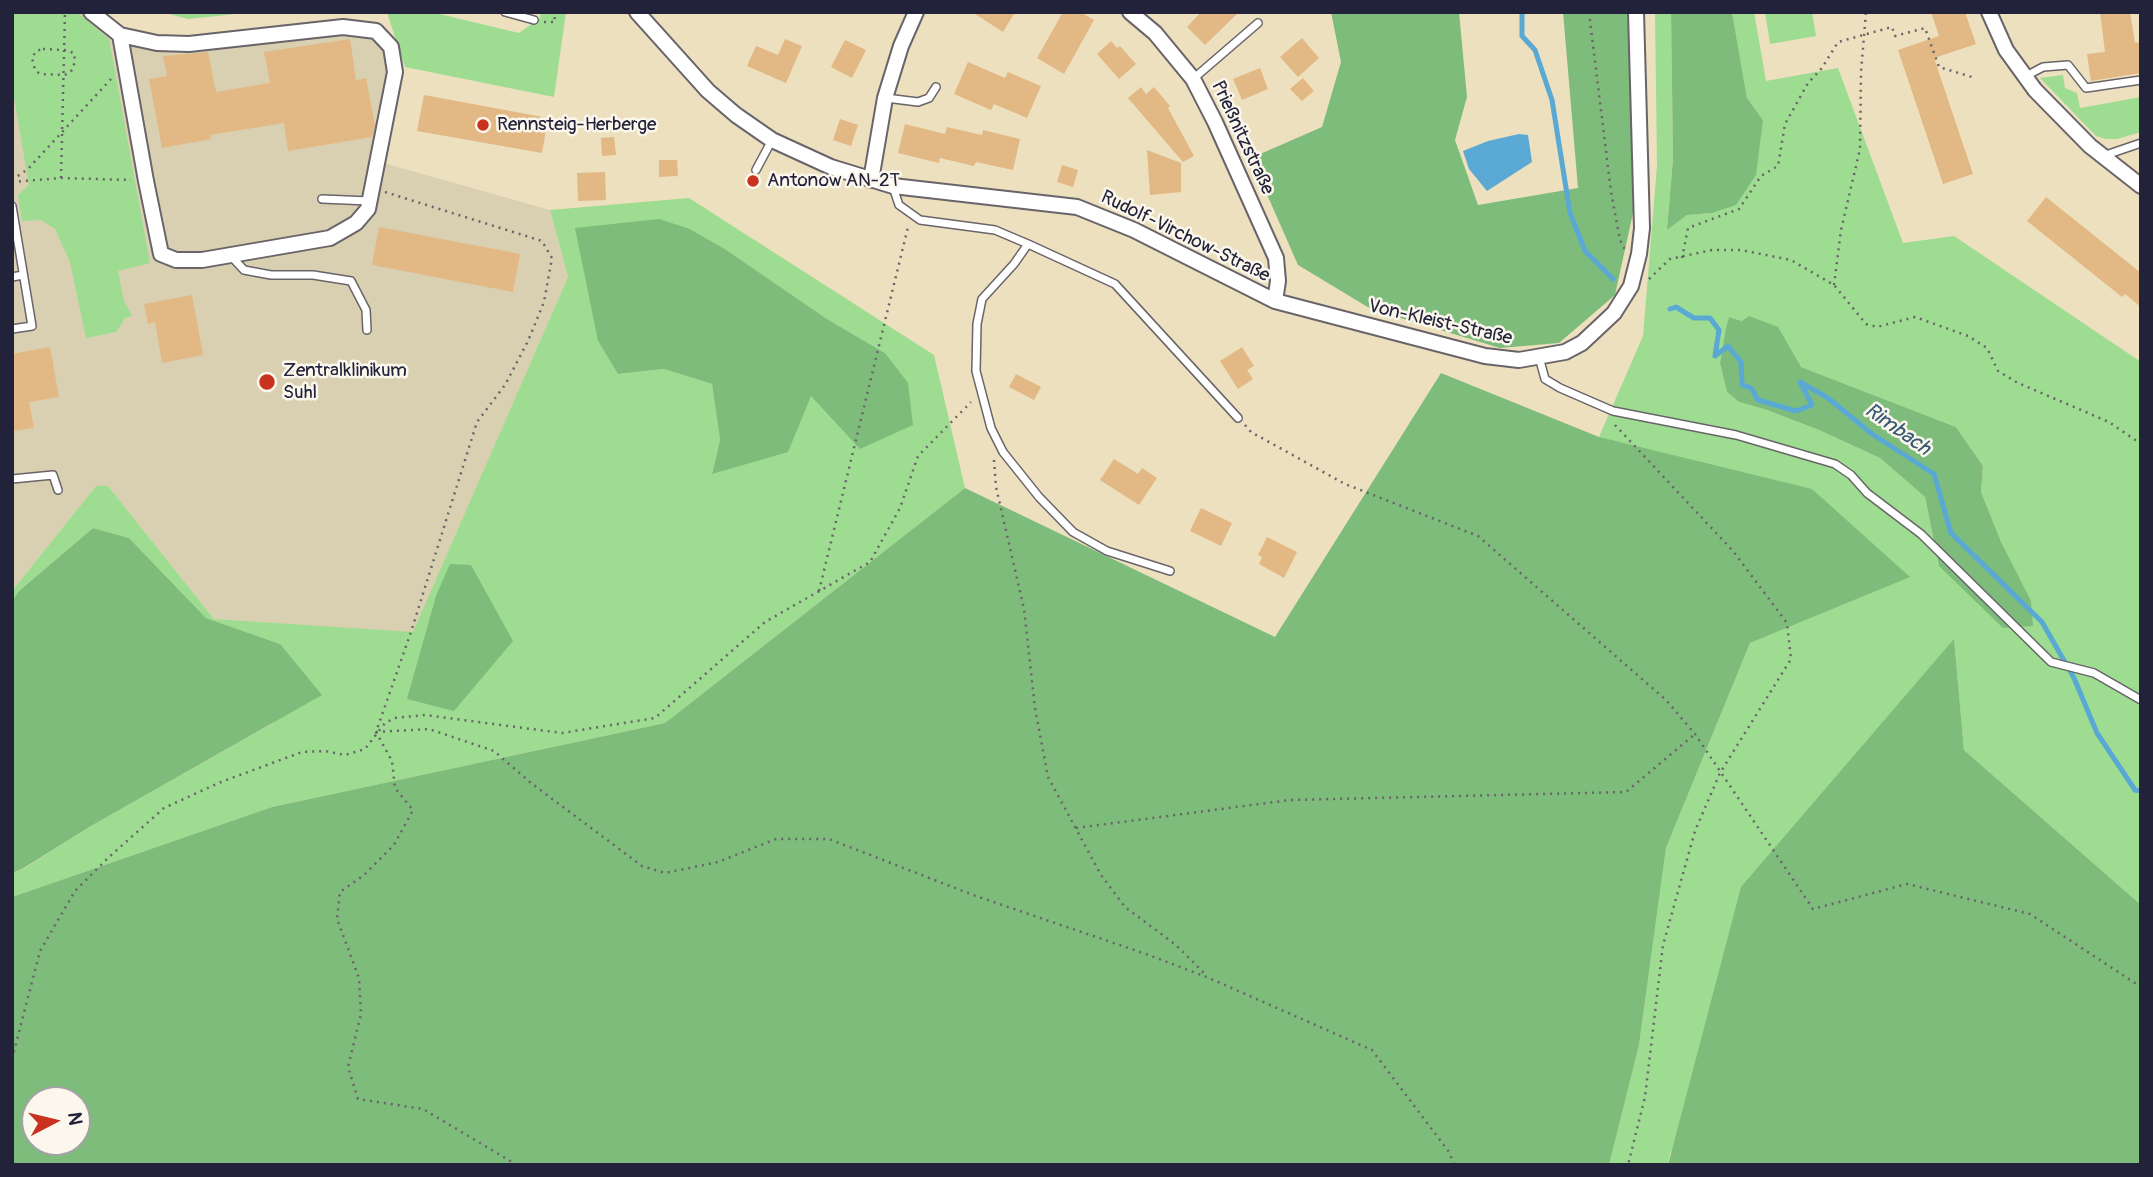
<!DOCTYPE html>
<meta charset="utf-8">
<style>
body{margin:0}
#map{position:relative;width:2153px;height:1177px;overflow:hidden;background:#ede0bf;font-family:Pangolin,sans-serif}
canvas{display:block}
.frame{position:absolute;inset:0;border:14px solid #22223b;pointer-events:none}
.north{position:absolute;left:21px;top:1086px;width:70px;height:70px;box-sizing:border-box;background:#fbf7ec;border:2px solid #a4a2a5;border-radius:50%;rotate:83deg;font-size:19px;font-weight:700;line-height:28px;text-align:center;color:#22223b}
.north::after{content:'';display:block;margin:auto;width:24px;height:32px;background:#c8321e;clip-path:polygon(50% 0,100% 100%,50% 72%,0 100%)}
</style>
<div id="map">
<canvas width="2153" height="1177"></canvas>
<div class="frame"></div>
<div class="north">N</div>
</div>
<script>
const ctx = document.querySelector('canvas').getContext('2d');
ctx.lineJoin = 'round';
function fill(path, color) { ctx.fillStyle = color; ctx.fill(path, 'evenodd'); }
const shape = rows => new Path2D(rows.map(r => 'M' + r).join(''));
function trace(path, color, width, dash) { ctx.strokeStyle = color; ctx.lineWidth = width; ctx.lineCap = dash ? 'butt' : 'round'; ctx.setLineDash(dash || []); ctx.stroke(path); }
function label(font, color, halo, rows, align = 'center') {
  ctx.font = font + ' Pangolin,sans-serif'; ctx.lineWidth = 5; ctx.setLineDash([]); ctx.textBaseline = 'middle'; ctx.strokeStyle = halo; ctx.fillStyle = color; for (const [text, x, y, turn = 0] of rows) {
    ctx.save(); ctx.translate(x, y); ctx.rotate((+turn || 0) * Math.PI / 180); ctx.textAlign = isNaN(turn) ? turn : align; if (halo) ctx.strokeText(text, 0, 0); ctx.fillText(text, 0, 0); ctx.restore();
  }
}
fill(shape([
 [12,12,97,12,119,30,157,41,344,24,393,46,380,162,550,210,568,277,413,633,214,619,108,486,96,486,12,591]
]), '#d9d0b2');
fill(shape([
 [12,12,77,12,109,39,150,263,118,271,124,301,132,316,125,318,116,332,86,338,70,262,55,229,41,220,22,221,18,195,29,185,12,86],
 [161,12,255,12,188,19],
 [384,12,431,12,519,33,540,18,541,12,566,12,554,97,405,67,387,13],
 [1655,12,1671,12,1673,159,1667,230,1687,215,1712,213,1763,120,1747,98,1732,12,1754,12,1766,81,1838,68,1903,243,1954,236,2141,362,2141,905,1964,750,1954,640,1670,1154,1668,1165,1609,1165,1639,1045,1666,848,1750,643,1909,577,1599,437,1643,336,1657,166],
 [1729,317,1742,321,1801,367,1956,427,1983,466,1981,492,2002,544,1939,566,1925,497,1880,458,1819,430,1767,410,1739,402,1727,392,1720,363],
 [1765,12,1812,12,1816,36,1770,44],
 [2063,75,2065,88,2077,93,2080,108,2141,97,2141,132,2117,139,2106,139,2096,136,2040,78],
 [689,198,934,355,965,488,665,723,272,807,12,897,12,873,23,869,91,826,275,722,280,644,206,618,129,538,93,528,19,591,12,601,12,591,96,486,108,486,214,619,413,632,568,277,550,210],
 [690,229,725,249,827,319,885,353,811,395,712,473,720,440,712,384,664,369,619,374,598,341]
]), '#9ddc91');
fill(shape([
 [1331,12,1459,12,1467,97,1455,140,1478,205,1578,188,1563,12,1631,12,1633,213,1615,295,1559,343,1500,348,1371,309,1298,265,1251,158,1322,127,1341,62],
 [1671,12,1732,12,1747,98,1763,120,1756,175,1736,205,1712,213,1687,215,1667,230,1673,159],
 [659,219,690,229,725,249,827,319,885,353,908,383,913,425,860,449,811,396,788,452,712,474,720,440,712,384,664,369,618,374,598,341,575,228],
 [1749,316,1778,327,1801,367,1956,427,1983,466,1981,492,2002,544,2031,601,2033,626,2003,628,1939,566,1925,497,1880,458,1819,430,1767,410,1739,402,1727,392,1720,363,1726,328,1729,317,1742,321],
 [1441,373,1599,437,1812,489,1910,577,1750,643,1666,848,1639,1045,1609,1165,12,1165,12,897,272,807,665,723,965,488,1275,637],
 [77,1100,77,1142,35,1142,35,1100],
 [93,528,129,538,206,618,280,644,322,695,91,826,22,869,12,873,12,601,19,591],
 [450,564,471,565,513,641,454,711,407,699,436,596],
 [1954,639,1964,750,2141,905,2141,1165,1668,1165,1741,887]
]), '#7ebc7b');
fill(shape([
 [1519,134,1528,135,1532,162,1487,191,1469,169,1463,151,1488,141]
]), '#5aa9d4');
trace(shape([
 [1522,12,1522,36,1535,50,1552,100,1570,213,1585,251,1613,279],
 [1670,309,1676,307,1694,318,1710,318,1719,330,1715,356,1728,346,1741,362,1742,385,1751,388,1758,400,1796,411,1812,405,1800,382,1828,398,1872,434,1934,474,1951,533,2042,622,2074,678,2097,733,2135,790,2141,791]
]), '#5aa9d4', 5);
fill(shape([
 [972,12,1015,12,1003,32],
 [1063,12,1080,12,1094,20,1064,74,1037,58],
 [1201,12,1239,12,1205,45,1187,27],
 [1931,12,1965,12,1976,44,1934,58,1973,174,1943,184,1898,50,1939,36],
 [2100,12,2130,12,2135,43,2141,42,2141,73,2091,81,2087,54,2105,52],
 [1302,38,1319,58,1298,77,1280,57],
 [350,39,356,80,366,78,375,126,372,137,288,151,284,123,210,135,211,139,162,148,149,79,167,76,163,56,208,52,216,92,270,83,264,52],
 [785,39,802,46,786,83,747,66,756,46,778,55],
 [845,40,866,50,852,78,831,67],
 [1111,41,1117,48,1120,46,1136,64,1119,79,1097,54],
 [968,62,1005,78,1008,72,1041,86,1027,118,994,104,991,110,954,94],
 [1260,68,1268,89,1242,100,1233,79],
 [1303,78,1314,91,1302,101,1290,89],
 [1141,87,1146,94,1154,87,1170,106,1168,108,1194,156,1183,162,1128,98],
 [424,95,548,118,542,153,417,131],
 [840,119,858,125,851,146,833,140],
 [905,124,945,134,947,127,982,135,983,130,1020,139,1013,170,976,162,974,166,940,158,939,163,898,153],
 [614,137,616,155,602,156,601,138],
 [1147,150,1181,163,1181,192,1150,195],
 [659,160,677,160,678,176,659,177],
 [1062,165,1078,170,1073,187,1057,182],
 [605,172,606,200,578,201,577,173],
 [2046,197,2141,273,2141,307,2125,294,2122,297,2027,221],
 [379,227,520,254,513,292,372,265],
 [192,295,203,355,162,363,155,322,148,324,144,304],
 [50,347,59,397,29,402,34,428,12,431,12,354],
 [1242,347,1254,366,1247,370,1253,379,1238,389,1220,361],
 [1016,374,1041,387,1034,400,1009,387],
 [1114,459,1138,474,1142,468,1157,478,1139,505,1100,480],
 [1201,508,1232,523,1221,546,1190,531],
 [1267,537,1297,552,1284,578,1259,564,1262,557,1258,555]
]), '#e2b884');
const service = shape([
 [505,12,534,20],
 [2026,76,2043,67,2068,65,2086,88,2141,80],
 [1193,79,1258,23],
 [886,98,918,102,929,98,936,87],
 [2103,156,2141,143],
 [756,170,772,140],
 [893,187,899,205,920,220,995,230,1028,244,1014,264,982,299,977,324,976,371,991,428,1003,452,1039,497,1073,532,1107,551,1170,571],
 [322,199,369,201],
 [12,206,32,326,12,329],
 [1028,244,1115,284,1238,418],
 [231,256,244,270,271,275,313,275,351,281,366,310,367,330],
 [12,277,23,275],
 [1539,357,1545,379,1560,388,1613,411,1736,435,1835,464,1851,475,1867,493,1921,534,2051,662,2094,673,2141,700],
 [12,479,53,475,58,490]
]);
const minor = shape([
 [91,12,120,35,157,43,189,44,343,27,376,31,391,47,395,72,368,209,356,223,330,238,202,260,176,260,161,254,146,181,120,35],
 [637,12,708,91,736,115,772,140,831,167,893,186,1077,207,1134,230,1275,301,1485,356,1519,360,1565,352,1582,343,1614,313,1631,286,1639,254,1642,228,1636,12],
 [1130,12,1155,33,1193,79,1215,122,1276,258,1278,281,1275,301],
 [1989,12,2006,50,2035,90,2090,146,2141,186],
 [871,180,885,98,901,46,916,12]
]);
trace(service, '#696469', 10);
trace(minor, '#696469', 18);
trace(shape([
 [1589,12,1611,192,1620,240,1625,250],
 [544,22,555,22,554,12],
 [43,49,64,50,74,53,75,61,72,70,68,74,63,75,40,74,35,70,32,58,36,51,43,49],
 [61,178,65,12],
 [12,180,28,169,111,79],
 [12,182,61,178,131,180],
 [385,192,542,241,552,258,544,302,528,341,505,385,477,422,411,632,376,732,392,761,395,788,413,810,394,845,364,875,340,892,337,919,359,978,361,1014,348,1067,358,1099,423,1109,517,1165],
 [1682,258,1688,228,1739,209,1761,176,1778,166,1785,124,1808,83,1822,68,1838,42,1892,27,1895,36,1925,28,1939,67,1975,78],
 [1649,279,1670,259,1712,250,1741,250,1791,260,1834,285,1866,324,1877,327,1915,317,1968,336,1987,348,1998,371,2018,383,2109,422,2141,444],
 [1834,285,1841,230,1860,149,1861,72,1866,12],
 [1245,425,1251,432,1345,484,1478,536,1666,700,1695,734,1813,909,1907,884,2030,914,2141,987],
 [1615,425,1733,551,1787,623,1791,659,1720,773,1695,831,1663,945,1645,1097,1628,1165],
 [994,460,996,487,1024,609,1035,708,1048,777,1101,875,1125,907,1176,945,1207,976],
 [819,591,908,227],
 [376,732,429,729,494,751,531,783,642,866,665,873,718,862,776,839,829,839,973,895,1146,954,1209,978,1372,1050,1449,1152,1454,1165],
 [1076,828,1290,800,1626,792,1695,734],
 [12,1059,40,951,75,891,109,857,164,808,221,782,302,752,325,751,345,755,365,749,385,723,395,718,425,715,562,733,655,718,765,622,870,562,900,508,918,456,971,402]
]), '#696469', 2.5, [2, 5]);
trace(service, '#fff', 7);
trace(minor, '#fff', 14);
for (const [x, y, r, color] of [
 [483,125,7,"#c8321e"],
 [753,181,7,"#c8321e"],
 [267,382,9,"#c8321e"]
]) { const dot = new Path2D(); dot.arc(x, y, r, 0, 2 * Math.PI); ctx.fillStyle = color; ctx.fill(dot); trace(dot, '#fbf7ec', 2.5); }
label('19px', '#22223b', '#fbf7ec', [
 ["Rennsteig-Herberge",497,125],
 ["Antonow AN-2T",767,181],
 ["Zentralklinikum",283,371],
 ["Suhl",283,393]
], 'left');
label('19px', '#22223b', '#fbf7ec', [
 ["Prießnitzstraße",1242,138,65],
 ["Rudolf-Virchow-Straße",1185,237,26],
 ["Von-Kleist-Straße",1440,323,13]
]);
label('italic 21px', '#385878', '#fbf7ec', [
 ["Rimbach",1897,430,35]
]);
</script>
